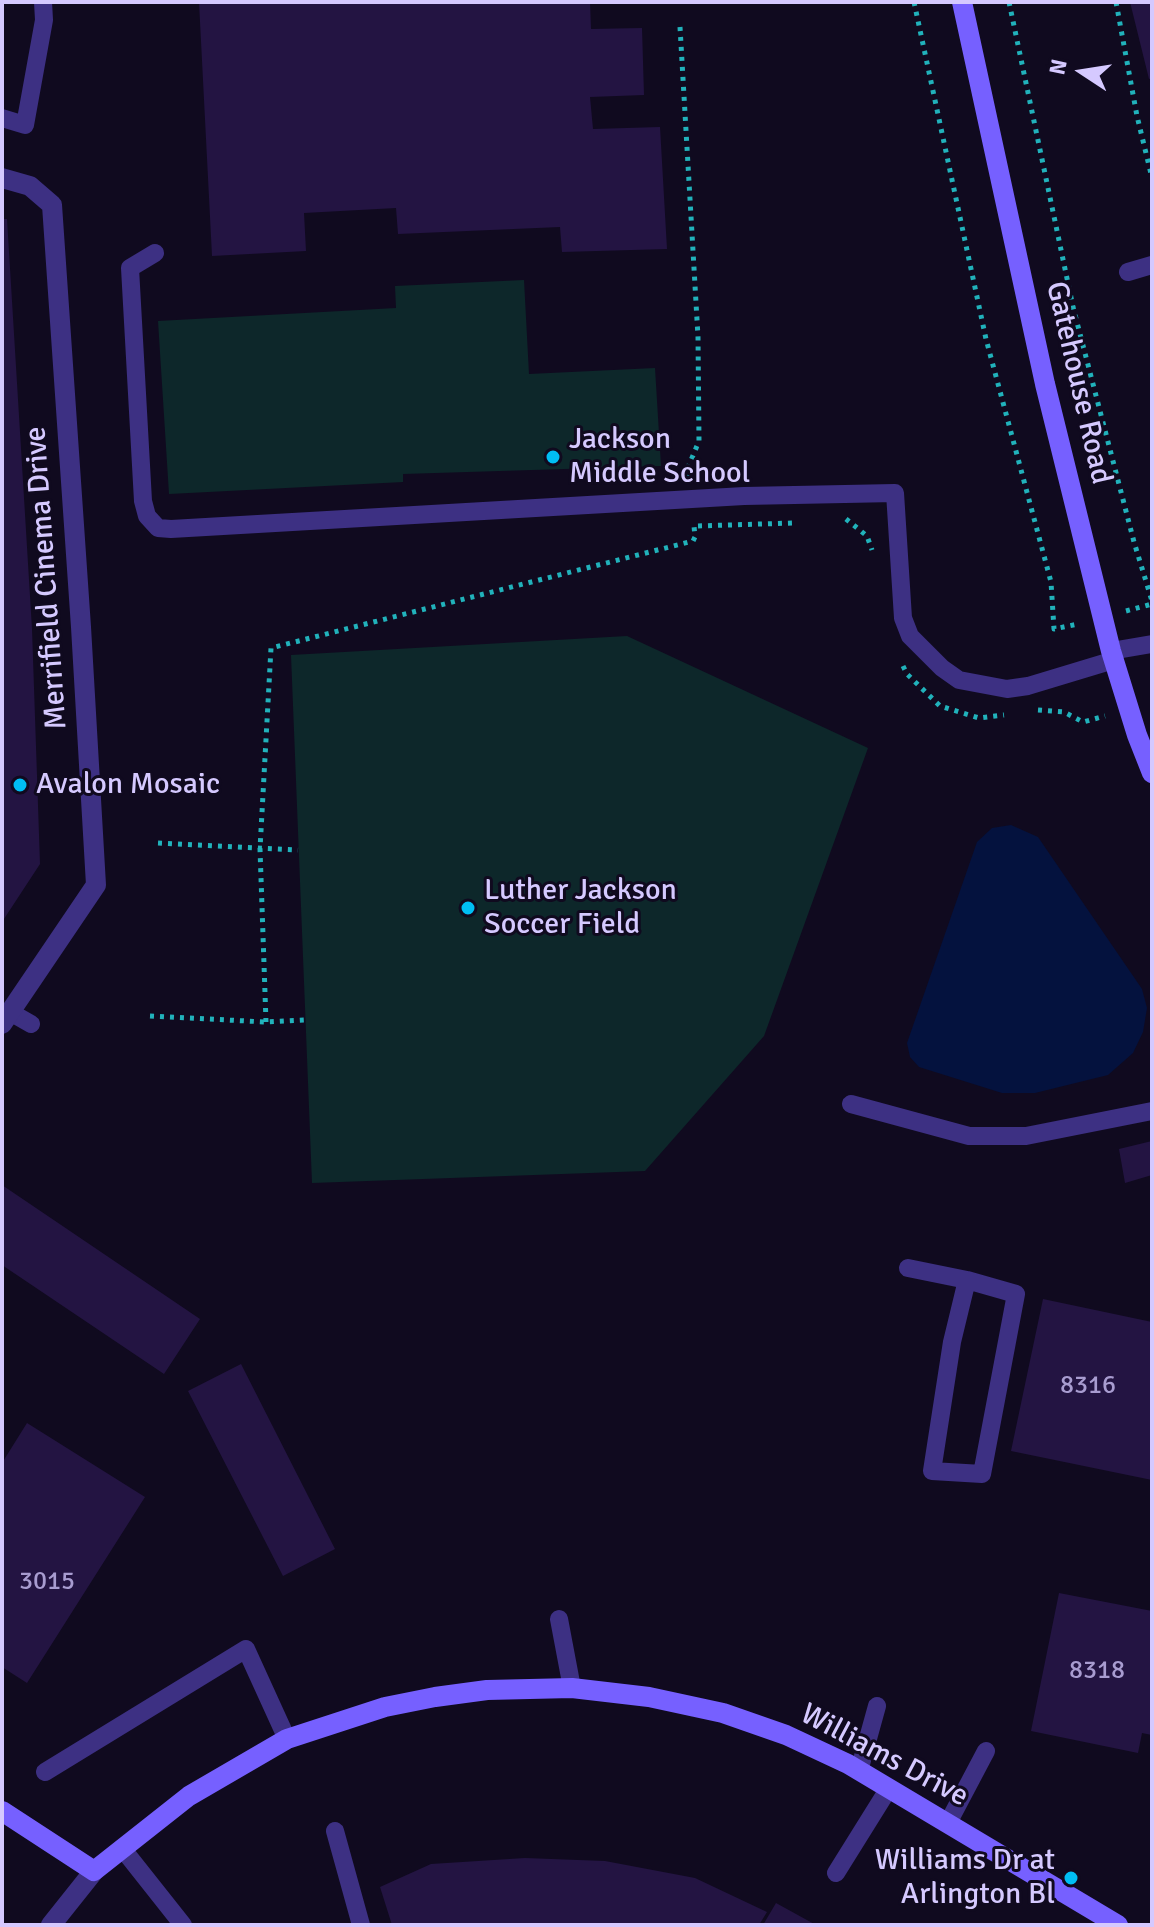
<!DOCTYPE html>
<style>
body{margin:0}
#map{position:relative;width:1154px;height:1927px;overflow:hidden;background:#100a1f;font-family:Signika,sans-serif}
canvas{display:block}
.frame{position:absolute;inset:0;border:4px solid #d5c9ff;pointer-events:none}
.north{position:absolute;left:1042px;top:32px;width:80px;height:80px;-webkit-text-stroke:6px #100a1f;paint-order:stroke;rotate:282deg;font-size:22px;font-weight:700;line-height:32px;text-align:center;color:#d5c9ff}
.north::after{content:'';display:block;margin:auto;width:28px;height:36px;background:#d5c9ff;clip-path:polygon(50% 0,100% 100%,50% 72%,0 100%)}
</style>
<div id="map">
<canvas width="1154" height="1927"></canvas>
<div class="frame"></div>
<div class="north">N</div>
</div>
<script>
const ctx = document.querySelector('canvas').getContext('2d');
ctx.lineJoin = 'round';
function fill(path, color) { ctx.fillStyle = color; ctx.fill(path, 'evenodd'); }
const shape = rows => new Path2D(rows.map(r => 'M' + r).join(''));
function trace(path, color, width, dash) { ctx.strokeStyle = color; ctx.lineWidth = width; ctx.lineCap = dash ? 'butt' : 'round'; ctx.setLineDash(dash || []); ctx.stroke(path); }
function label(font, color, halo, rows, align = 'center') {
  ctx.font = font + ' Signika,sans-serif'; ctx.lineWidth = 6; ctx.setLineDash([]); ctx.textBaseline = 'middle'; ctx.strokeStyle = halo; ctx.fillStyle = color; for (const [text, x, y, turn = 0] of rows) {
    ctx.save(); ctx.translate(x, y); ctx.rotate((+turn || 0) * Math.PI / 180); ctx.textAlign = isNaN(turn) ? turn : align; if (halo) ctx.strokeText(text, 0, 0); ctx.fillText(text, 0, 0); ctx.restore();
  }
}
fill(shape([
 [524,280,529,374,655,368,661,466,403,474,403,482,169,494,158,321,396,308,395,286],
 [627,636,868,748,764,1036,645,1171,312,1183,291,655]
]), '#0d272a');
fill(shape([
 [1011,825,1038,837,1142,989,1147,1008,1143,1032,1133,1053,1108,1075,1035,1093,1002,1093,919,1067,910,1057,907,1043,977,842,992,828]
]), '#04123e');
fill(shape([
 [199,2,590,2,591,29,642,28,644,95,590,97,593,129,660,127,667,249,562,252,560,227,398,234,396,208,304,213,306,251,212,256],
 [1130,2,1152,2,1152,78,1149,79],
 [2,219,7,219,32,629,40,864,2,922],
 [1152,1141,1152,1175,1125,1183,1119,1149],
 [2,1185,200,1319,164,1374,2,1265],
 [1043,1299,1152,1322,1152,1480,1011,1451],
 [241,1364,335,1549,283,1576,188,1391],
 [27,1423,145,1497,27,1683,2,1667,2,1463],
 [1059,1593,1152,1611,1152,1735,1142,1733,1138,1753,1031,1731],
 [525,1858,605,1861,695,1878,767,1912,759,1925,392,1925,380,1887,431,1864],
 [776,1903,816,1925,763,1925]
]), '#231442');
trace(shape([
 [914,2,986,339,1051,582,1054,629,1078,624],
 [1009,2,1073,307,1134,542,1152,601],
 [1116,2,1137,116,1152,178],
 [680,27,698,337,699,441,687,470,688,476],
 [846,519,867,536,872,550],
 [698,526,792,523],
 [1126,611,1152,604],
 [903,666,907,674,940,706,979,718,1004,715],
 [1038,710,1064,712,1083,722,1105,716],
 [158,843,298,850],
 [150,1016,266,1022,305,1020],
 [266,1022,260,849,271,648,693,541,695,537,694,526]
]), '#21b2bb', 5, [4, 6]);
trace(shape([
 [2,118,25,125,44,20,43,2],
 [155,253,130,268,143,501,147,516,158,528,171,529,744,496,895,493,903,618,910,636,942,668,959,680,1007,689,1028,686,1114,660],
 [1128,272,1152,265],
 [1111,651,1152,644],
 [10,1012,31,1024],
 [851,1104,969,1136,1026,1136,1152,1111],
 [908,1268,967,1280],
 [967,1280,1016,1294,982,1474,932,1471,952,1342,967,1280],
 [559,1619,572,1688],
 [859,1771,877,1706],
 [45,1772,246,1649,287,1739],
 [948,1823,986,1751],
 [335,1831,361,1925],
 [122,1848,183,1925],
 [836,1873,889,1788]
]), '#3d3083', 18);
trace(shape([
 [2,178,30,186,52,205,81,627,96,885,2,1024],
 [51,1925,94,1871]
]), '#3d3083', 20);
trace(shape([
 [962,2,1045,384,1111,651,1137,735,1152,773],
 [2,1811,94,1871,189,1796,287,1739,385,1707,435,1697,487,1690,572,1688,649,1697,723,1713,786,1735,848,1764,1118,1925]
]), '#7660ff', 20);
for (const [x, y, r, color] of [
 [553,457,8,"#00bef4"],
 [20,785,8,"#00bef4"],
 [468,908,8,"#00bef4"],
 [1071,1878,8,"#00bef4"]
]) { const dot = new Path2D(); dot.arc(x, y, r, 0, 2 * Math.PI); ctx.fillStyle = color; ctx.fill(dot); trace(dot, '#100a1f', 3); }
label('26px', '#a89cd0', null, [
 ["8316",1088,1386],
 ["3015",47,1582],
 ["8318",1097,1671]
]);
label('30px', '#d5c9ff', '#100a1f', [
 ["Gatehouse Road",1078,383,77],
 ["Merrifield Cinema Drive",47,578,-94],
 ["Williams Drive",884,1756,28]
]);
label('30px', '#d5c9ff', '#100a1f', [
 ["Jackson",569,440],
 ["Middle School",569,474],
 ["Avalon Mosaic",36,785],
 ["Luther Jackson",484,891],
 ["Soccer Field",484,925],
 ["Williams Dr at",1055,1861,"right"],
 ["Arlington Bl",1055,1895,"right"]
], 'left');
</script>
